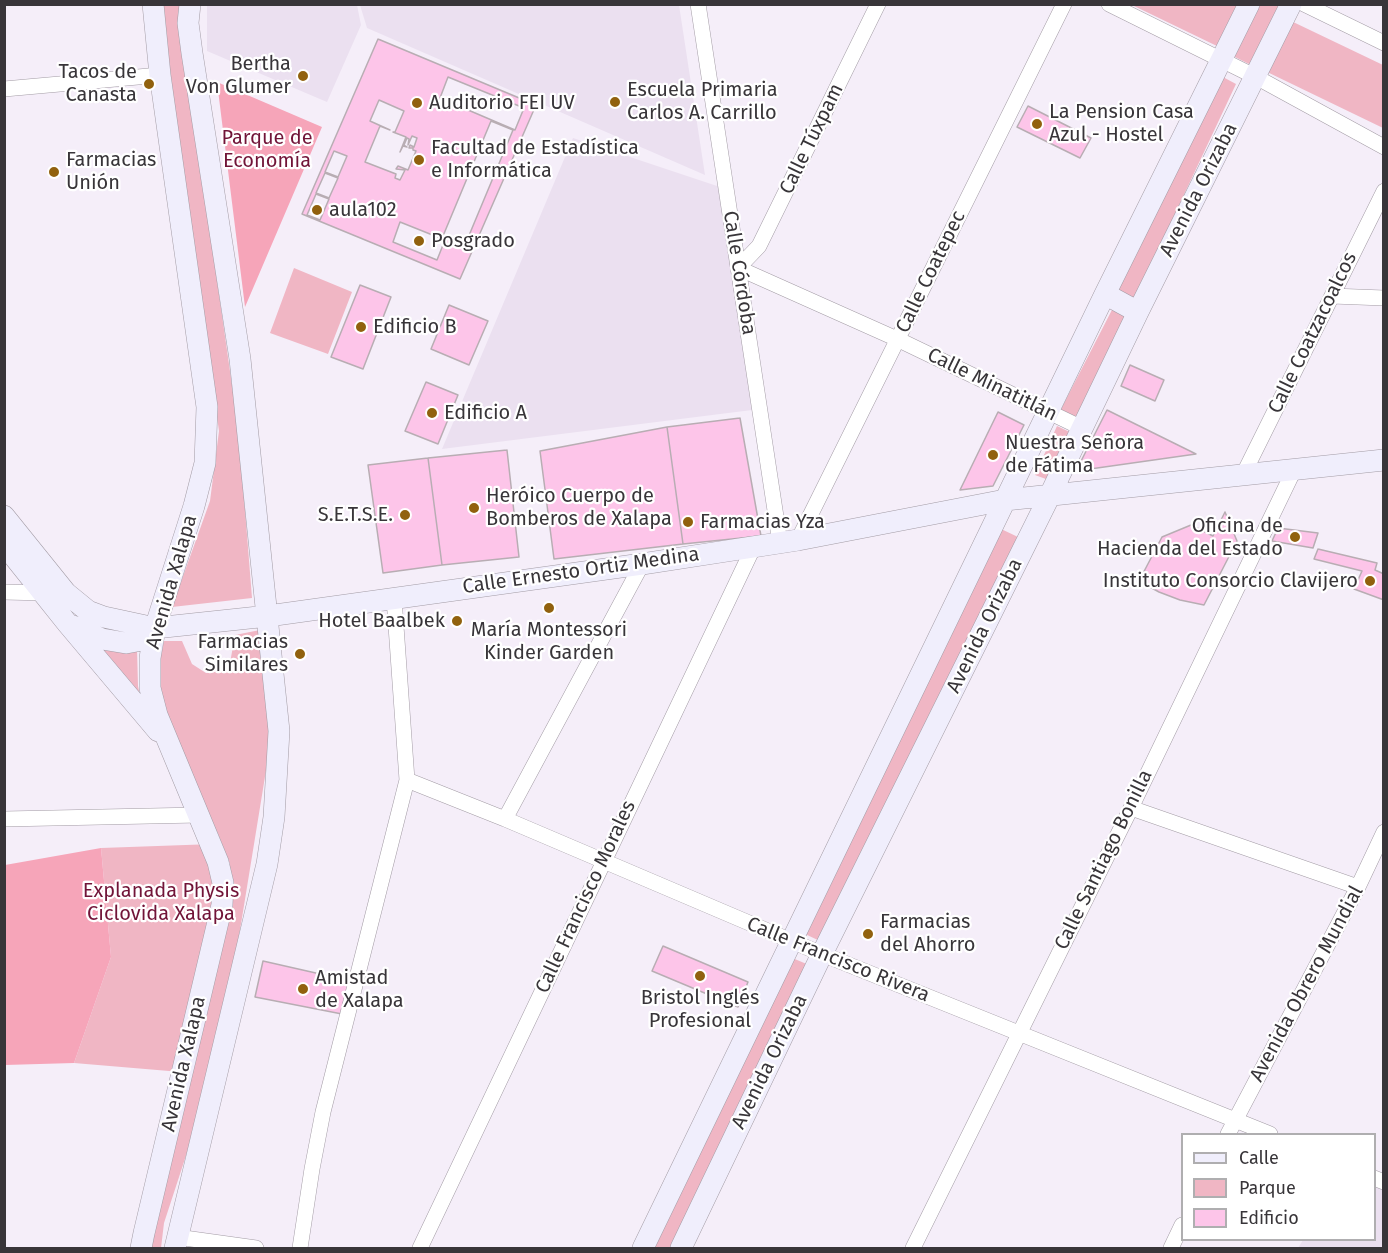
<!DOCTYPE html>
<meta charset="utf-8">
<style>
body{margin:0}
#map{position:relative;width:1388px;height:1253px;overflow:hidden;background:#f5eef9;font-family:"Fira Sans",sans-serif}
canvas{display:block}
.frame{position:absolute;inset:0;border:6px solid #383539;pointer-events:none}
.legend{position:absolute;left:1181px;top:1133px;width:195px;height:108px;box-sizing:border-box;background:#fff;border:2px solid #afaeb0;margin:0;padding:8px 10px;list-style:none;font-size:18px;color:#383539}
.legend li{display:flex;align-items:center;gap:12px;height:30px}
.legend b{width:30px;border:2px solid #afaeb0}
</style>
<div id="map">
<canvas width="1388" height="1253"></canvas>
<div class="frame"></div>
<ul class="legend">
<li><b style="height:8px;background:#f0eefc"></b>Calle</li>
<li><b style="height:16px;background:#f0b6c4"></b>Parque</li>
<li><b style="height:16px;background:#fdc5e9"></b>Edificio</li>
</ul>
</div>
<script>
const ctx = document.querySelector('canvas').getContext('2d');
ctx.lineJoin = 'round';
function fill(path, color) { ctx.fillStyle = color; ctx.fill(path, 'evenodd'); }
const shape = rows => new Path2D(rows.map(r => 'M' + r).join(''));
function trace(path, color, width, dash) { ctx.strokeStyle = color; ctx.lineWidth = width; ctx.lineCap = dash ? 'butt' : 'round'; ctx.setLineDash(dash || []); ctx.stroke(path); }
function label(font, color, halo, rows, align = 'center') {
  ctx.font = font + ' "Fira Sans",sans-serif'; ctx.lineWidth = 4.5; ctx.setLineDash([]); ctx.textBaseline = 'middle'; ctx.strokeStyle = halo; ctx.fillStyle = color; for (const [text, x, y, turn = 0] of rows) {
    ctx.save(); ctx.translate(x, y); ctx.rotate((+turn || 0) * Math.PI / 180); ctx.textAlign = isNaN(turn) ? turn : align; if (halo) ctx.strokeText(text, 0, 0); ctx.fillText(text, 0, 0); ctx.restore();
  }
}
fill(shape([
 [207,5,357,5,361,25,327,102,207,51],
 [360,5,679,5,705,175,367,28],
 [573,138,720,187,752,410,442,449],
 [1375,1186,1383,1190,1383,1248,1298,1248,1303,1240,1374,1240]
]), '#ebe0f0');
fill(shape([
 [158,5,186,5,183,43,239,434,252,598,172,607,210,501,219,431],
 [1132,5,1241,5,1219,47],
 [1260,5,1282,5,1255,67,1233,56],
 [1289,20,1383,65,1383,128,1263,70],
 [1221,76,1236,84,1134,301,1115,291],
 [294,268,352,292,328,354,270,333],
 [1115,304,1130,313,1077,420,1060,411],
 [1057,426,1076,435,1054,482,1035,475],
 [999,528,1018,537,822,942,805,934],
 [260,630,270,746,232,979,211,1079,164,1223,161,1248,147,1248,229,897,230,864,218,834,184,770,161,703,157,673,164,641,182,641,192,664,206,673,220,671,230,663,235,635],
 [137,648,138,686,144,715,93,650],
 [214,844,222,877,181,1072,74,1063,111,957,101,848],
 [790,957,809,965,672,1248,648,1248]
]), '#f0b6c4');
fill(shape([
 [217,82,322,127,245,307],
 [101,848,111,957,74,1063,5,1065,5,865]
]), '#f6a5b9');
const building = shape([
 [378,39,536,105,460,279,302,214,378,39],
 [448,77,524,108,515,130,440,98,448,77],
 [379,100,404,111,395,132,393,132,406,137,400,152,403,146,407,147,404,145,407,138,409,139,408,145,412,136,417,138,414,147,410,145,409,148,413,148,413,150,416,151,408,170,398,166,396,169,405,170,400,180,395,178,396,174,365,162,380,126,390,130,370,121,379,100],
 [1028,106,1091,138,1080,158,1017,127,1028,106],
 [491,121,513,130,465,245,443,236,491,121],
 [334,151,347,156,338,177,325,172,334,151],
 [325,173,338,178,329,198,316,193,325,173],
 [316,194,329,199,320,220,307,215,316,194],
 [400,222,445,240,437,260,393,242,400,222],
 [360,285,391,297,363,369,331,357,360,285],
 [449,305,488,321,469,365,431,349,449,305],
 [1130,365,1164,380,1155,401,1121,386,1130,365],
 [426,382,458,395,438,444,405,431,426,382],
 [1107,410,1196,454,1076,471,1107,410],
 [998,412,1024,425,993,486,960,490,998,412],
 [740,418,761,536,683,544,667,427,740,418],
 [667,427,683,544,554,559,540,451,667,427],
 [507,450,519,557,442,565,428,458,507,450],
 [428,458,442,565,383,573,368,465,428,458],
 [1225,512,1237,541,1204,605,1180,600,1159,592,1139,581,1162,537,1191,525,1213,536,1225,512],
 [1278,528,1318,533,1313,548,1272,541,1278,528],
 [1318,549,1377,563,1375,570,1384,574,1384,600,1354,589,1362,571,1314,559,1318,549],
 [663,946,748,982,738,1007,652,971,663,946],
 [263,961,351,981,342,1014,255,997,263,961]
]);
fill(building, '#fdc5e9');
trace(building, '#b8adb3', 1.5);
const street = shape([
 [698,4,780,543],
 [878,4,759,246,738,268,897,339,1082,428],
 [1109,4,1256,77,1384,147],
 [1304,4,1384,43],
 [4,89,160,75],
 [1332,296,1384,298],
 [1243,475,1384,191],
 [798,540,1064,4],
 [4,592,45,593],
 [407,780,505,819,822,954,1270,1134],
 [1131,808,1358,887],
 [4,819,199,815],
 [505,819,642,564],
 [1228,1134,1358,887,1384,832],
 [1374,1178,1384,1182],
 [177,1237,256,1248],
 [300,1248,312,1169,323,1112,407,780,394,598],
 [420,1248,754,546],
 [913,1248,1131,808,1294,470],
 [1171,1248,1182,1225]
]);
const secondary = shape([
 [1105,294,1138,312],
 [4,516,66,593,88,611,104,617,155,628,268,616,642,564,798,540,1005,500,1384,460],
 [4,544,67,623,158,731],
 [73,626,102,639,126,643,142,640,155,628],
 [141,1248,144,1233,222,905,223,883,218,862,157,715,150,688,150,658,155,628,194,506,205,463,207,407,160,75,153,4],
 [175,1248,267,864,274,817,279,731,240,359,192,53,188,23,190,4],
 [643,1248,1105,294,1249,4],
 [681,1248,822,954,1050,495,1138,312,1291,4]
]);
trace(street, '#a39ca5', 16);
trace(secondary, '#a39ca5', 22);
trace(street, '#fff', 15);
trace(secondary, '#f0eefc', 21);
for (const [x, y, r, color] of [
 [303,76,6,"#91610e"],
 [149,84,6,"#91610e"],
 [615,102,6,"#91610e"],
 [417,103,6,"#91610e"],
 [1037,124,6,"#91610e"],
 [419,160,6,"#91610e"],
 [54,172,6,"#91610e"],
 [317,210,6,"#91610e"],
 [419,241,6,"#91610e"],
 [361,327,6,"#91610e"],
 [432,413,6,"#91610e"],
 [993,455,6,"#91610e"],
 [474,508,6,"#91610e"],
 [405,515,6,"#91610e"],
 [688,522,6,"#91610e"],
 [1295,537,6,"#91610e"],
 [1370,581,6,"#91610e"],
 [549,608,6,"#91610e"],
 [457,621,6,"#91610e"],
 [300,654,6,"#91610e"],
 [868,934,6,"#91610e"],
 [700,976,6,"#91610e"],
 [303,989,6,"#91610e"]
]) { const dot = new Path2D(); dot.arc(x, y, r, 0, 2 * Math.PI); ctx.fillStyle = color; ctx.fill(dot); trace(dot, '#fff', 2); }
label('20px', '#383539', '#fff', [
 ["Bertha",291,64,"right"],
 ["Von Glumer",291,87,"right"],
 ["Tacos de",137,72,"right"],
 ["Canasta",137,95,"right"],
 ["Escuela Primaria",627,90],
 ["Carlos A. Carrillo",627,113],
 ["Auditorio FEI UV",429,103],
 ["La Pension Casa",1049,112],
 ["Azul - Hostel",1049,135],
 ["Facultad de Estadística",431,148],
 ["e Informática",431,171],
 ["Farmacias",66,160],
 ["Unión",66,183],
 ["aula102",329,210],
 ["Posgrado",431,241],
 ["Edificio B",373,327],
 ["Edificio A",444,413],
 ["Nuestra Señora",1005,443],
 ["de Fátima",1005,466],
 ["Heróico Cuerpo de",486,496],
 ["Bomberos de Xalapa",486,519],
 ["S.E.T.S.E.",393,515,"right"],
 ["Farmacias Yza",700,522],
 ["Oficina de",1283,526,"right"],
 ["Hacienda del Estado",1283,549,"right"],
 ["Instituto Consorcio Clavijero",1358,581,"right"],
 ["Hotel Baalbek",445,621,"right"],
 ["María Montessori",549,630,"center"],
 ["Kinder Garden",549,653,"center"],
 ["Farmacias",288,642,"right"],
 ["Similares",288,665,"right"],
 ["Farmacias",880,922],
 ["del Ahorro",880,945],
 ["Amistad",315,978],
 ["de Xalapa",315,1001],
 ["Bristol Inglés",700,998,"center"],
 ["Profesional",700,1021,"center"]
], 'left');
label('20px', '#711438', '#fff', [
 ["Parque de",267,138],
 ["Economía",267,161],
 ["Explanada Physis",161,891],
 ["Ciclovida Xalapa",161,914]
]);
label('20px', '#383539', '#fff', [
 ["Calle Túxpam",812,139,-64],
 ["Avenida Orizaba",1199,190,-63],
 ["Calle Coatepec",931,272,-64],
 ["Calle Córdoba",739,273,81],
 ["Calle Coatzacoalcos",1313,333,-64],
 ["Calle Minatitlán",992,385,26],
 ["Calle Ernesto Ortiz Medina",581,571,-8],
 ["Avenida Xalapa",172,582,-74],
 ["Avenida Orizaba",985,626,-64],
 ["Calle Santiago Bonilla",1104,860,-64],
 ["Calle Francisco Morales",586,897,-65],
 ["Calle Francisco Rivera",838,960,22],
 ["Avenida Obrero Mundial",1307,984,-62],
 ["Avenida Orizaba",770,1062,-64],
 ["Avenida Xalapa",184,1064,-77]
]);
</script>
